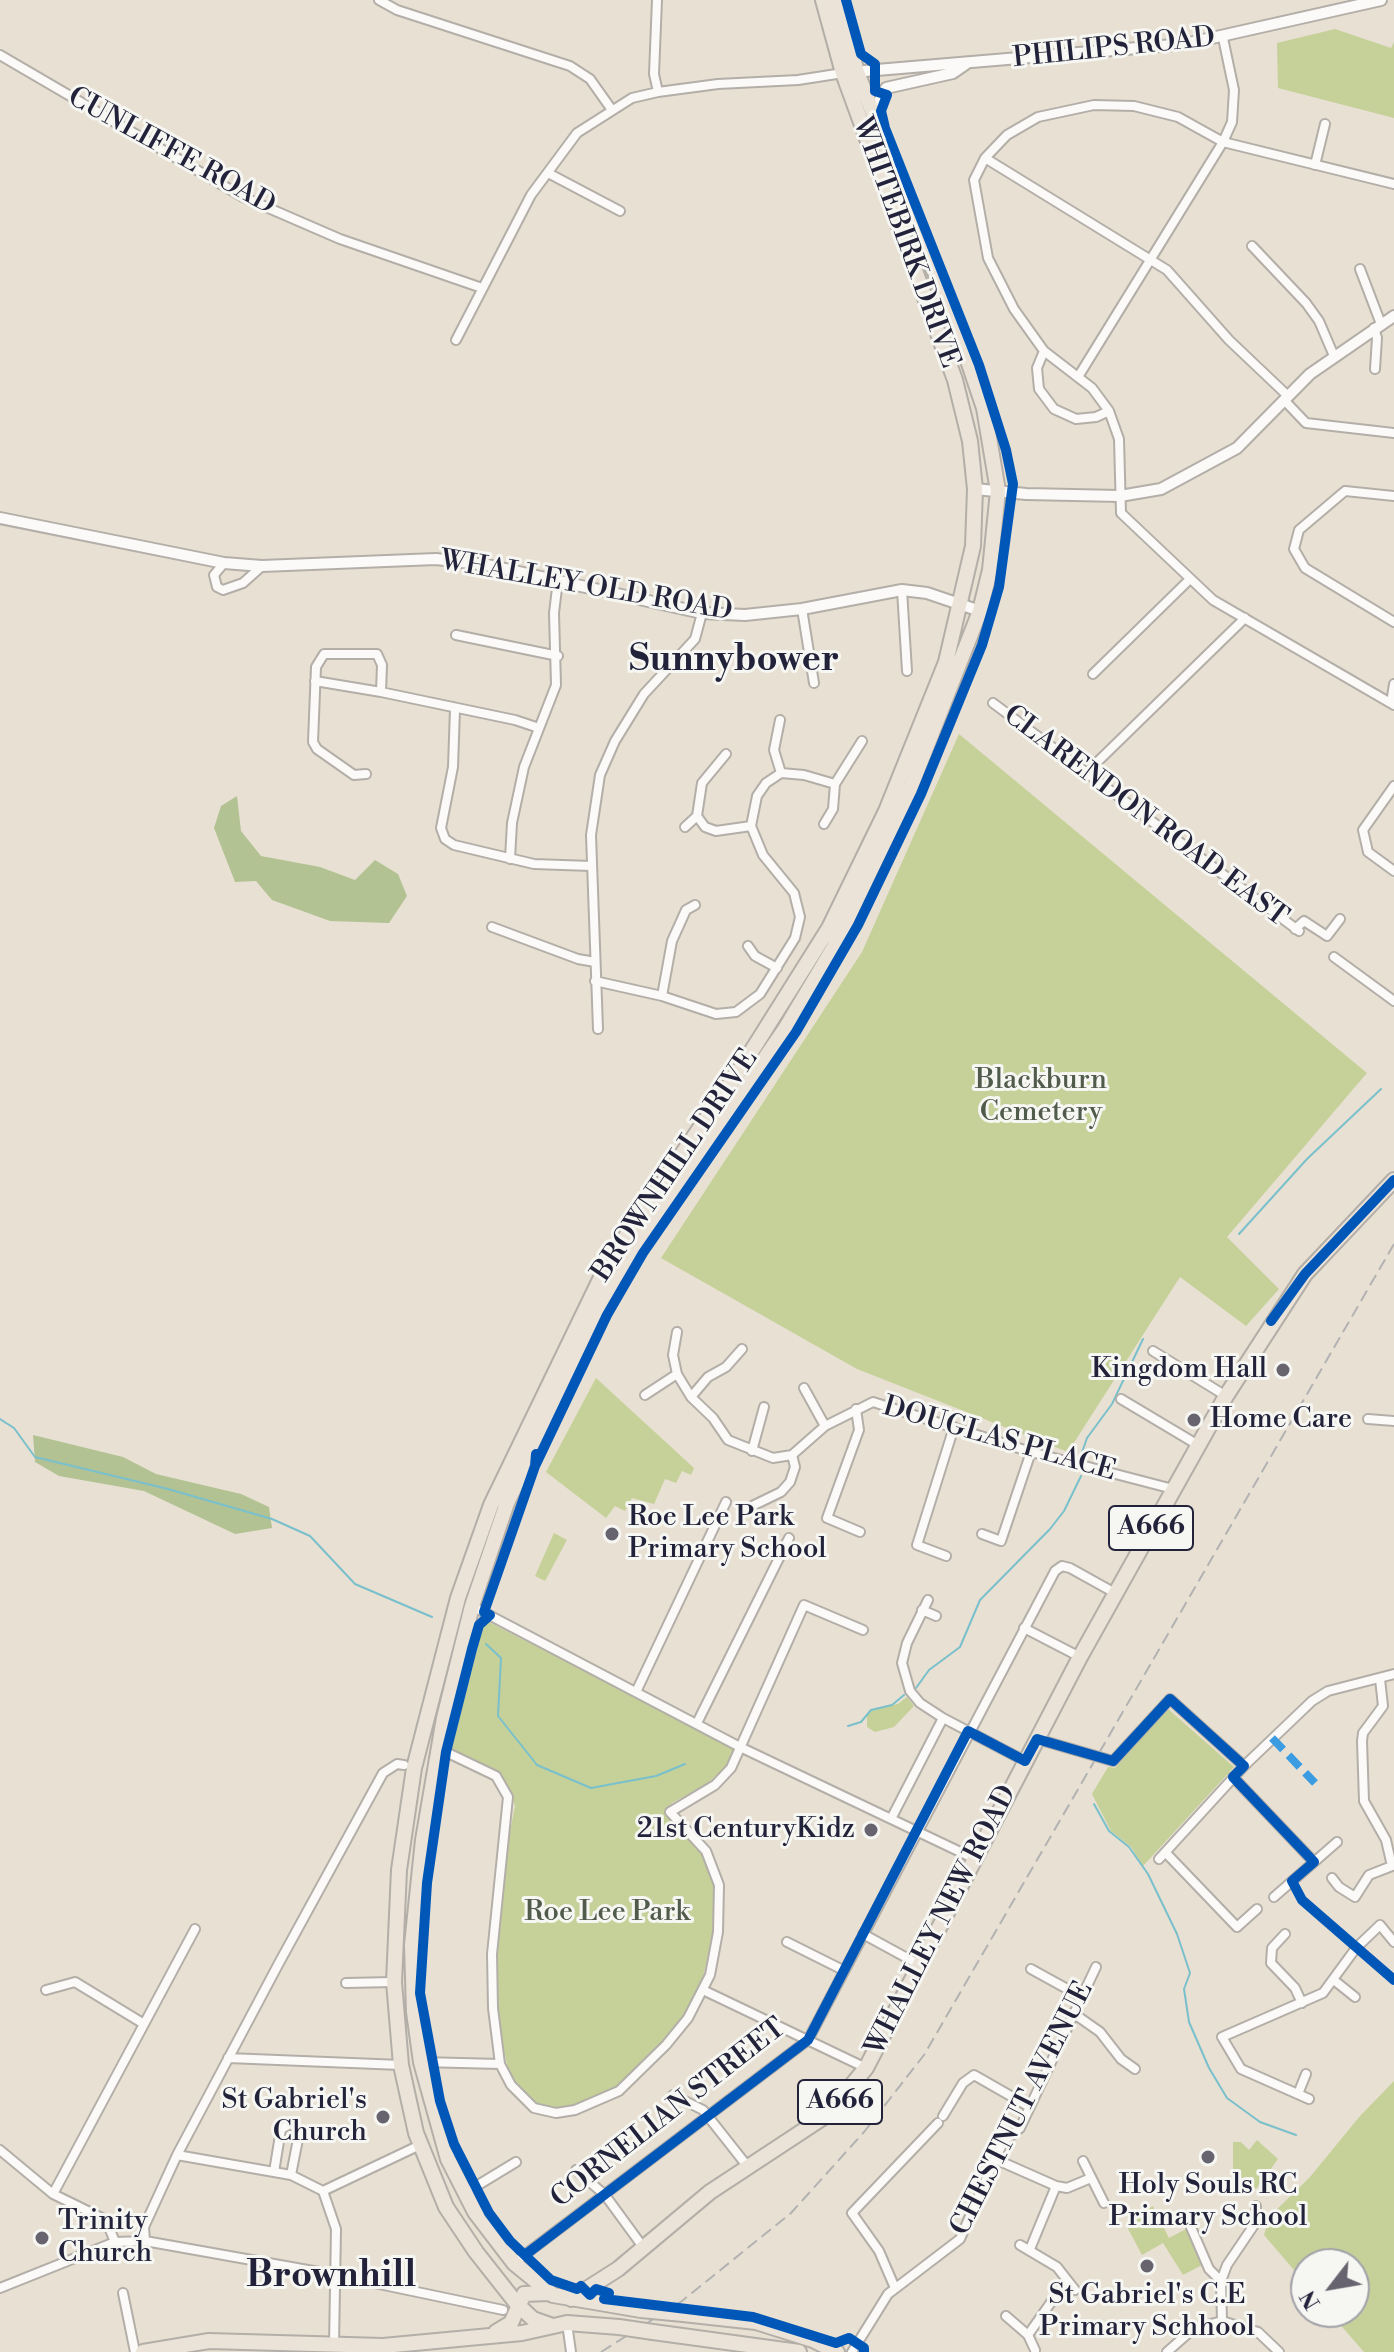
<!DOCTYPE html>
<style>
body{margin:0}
#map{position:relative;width:1394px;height:2352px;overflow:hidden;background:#e8e0d2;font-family:"Libre Bodoni",serif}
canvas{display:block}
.north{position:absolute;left:1290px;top:2248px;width:80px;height:80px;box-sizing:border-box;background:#f6f6f2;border:2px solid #a1a1a9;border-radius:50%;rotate:239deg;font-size:22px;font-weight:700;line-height:32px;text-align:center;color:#22223b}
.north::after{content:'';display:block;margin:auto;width:28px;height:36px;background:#676470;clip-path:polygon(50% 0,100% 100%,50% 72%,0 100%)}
</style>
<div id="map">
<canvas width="1394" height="2352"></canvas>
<div class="north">N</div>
</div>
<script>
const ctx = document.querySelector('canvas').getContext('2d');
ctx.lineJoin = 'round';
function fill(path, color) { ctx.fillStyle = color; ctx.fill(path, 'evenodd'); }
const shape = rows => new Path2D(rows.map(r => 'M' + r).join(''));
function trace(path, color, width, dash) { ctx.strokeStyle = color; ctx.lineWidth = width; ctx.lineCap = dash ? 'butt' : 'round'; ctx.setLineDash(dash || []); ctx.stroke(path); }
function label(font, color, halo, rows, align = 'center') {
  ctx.font = font + ' "Libre Bodoni",serif'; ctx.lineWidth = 6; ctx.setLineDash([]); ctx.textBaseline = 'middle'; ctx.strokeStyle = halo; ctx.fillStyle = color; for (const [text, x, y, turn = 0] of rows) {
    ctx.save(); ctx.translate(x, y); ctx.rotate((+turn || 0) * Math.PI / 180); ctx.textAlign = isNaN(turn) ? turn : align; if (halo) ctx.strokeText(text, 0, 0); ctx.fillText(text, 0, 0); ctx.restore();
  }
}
fill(shape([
 [1335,29,1391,48,1394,42,1394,118,1278,88,1277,43],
 [959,734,1367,1073,1227,1237,1279,1289,1246,1326,1180,1277,1068,1452,857,1369,661,1258,862,952],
 [596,1378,694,1468,691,1475,682,1471,676,1483,665,1479,654,1504,632,1498,625,1511,615,1506,606,1518,546,1472],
 [554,1533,567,1540,545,1581,535,1576],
 [487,1621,736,1749,728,1764,707,1784,672,1803,668,1818,674,1819,699,1844,714,1882,716,1917,700,1992,665,2044,618,2089,596,2102,555,2111,536,2107,510,2077,499,2029,497,1935,506,1852,515,1806,510,1790,494,1769,450,1749,480,1628],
 [907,1697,914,1706,894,1727,875,1732,867,1727,867,1715,873,1709,898,1704],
 [1167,1708,1234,1767,1143,1866,1131,1847,1111,1831,1092,1794,1108,1767,1115,1768],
 [1394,2081,1394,2352,1364,2352,1329,2312,1354,2312,1354,2264,1306,2264,1306,2284,1264,2235,1270,2216,1310,2177,1360,2116],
 [1257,2140,1278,2159,1256,2189,1241,2177,1233,2178,1233,2142,1241,2142,1249,2150],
 [1153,2206,1169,2238,1186,2229,1202,2265,1183,2275,1163,2243,1142,2255,1125,2223]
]), '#c5d199');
fill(shape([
 [237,796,241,831,261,856,320,867,355,880,375,860,398,874,407,896,389,923,330,921,272,900,256,881,235,882,214,828,221,806],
 [33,1435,123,1457,156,1474,241,1494,269,1507,272,1528,235,1534,144,1491,59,1476,35,1462]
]), '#b2c293');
trace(shape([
 [1239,1234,1307,1159,1381,1089],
 [0,1419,14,1428,35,1457,168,1489,272,1519,310,1536,355,1584,432,1617],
 [1080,1458,1087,1438,1112,1404,1143,1339],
 [486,1644,501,1658,498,1716,537,1765,591,1788,656,1776,685,1764],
 [916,1688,929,1670,960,1647,980,1600,1050,1529,1064,1511,1081,1476],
 [848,1726,861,1722,871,1710,892,1705,904,1695],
 [1094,1804,1109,1831,1129,1847,1148,1874,1177,1934,1190,1973,1184,1989,1189,2022,1209,2068,1227,2098,1260,2122,1296,2135]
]), '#7ac0cc', 2);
const minor = shape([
 [379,0,397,10,570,66,590,79,612,110],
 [657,0,654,74,658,92],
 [0,55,243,197,340,239,482,288],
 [985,158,1167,270,1229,340,1288,396],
 [1315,165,1325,124],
 [548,173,620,211],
 [1394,184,1223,142,1178,117,1134,106,1094,105,1038,117,1007,135,985,158,974,180,988,258,1014,309,1044,351,1092,388,1109,411,1119,439,1121,513,1213,600,1394,705],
 [1252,246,1306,303,1319,321,1334,356],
 [1360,269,1381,324],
 [1374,328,1377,338,1375,369],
 [456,340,531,195,577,133,632,98,658,92,718,84,798,80,843,73],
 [1044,351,1037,368,1039,389,1054,409,1076,419,1096,417,1109,411],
 [1078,377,1223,142,1232,122,1234,90,1223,38],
 [1284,400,1306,423,1394,433],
 [1394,496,1345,491,1299,530,1294,549,1305,568,1394,622],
 [224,563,214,575,217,587,223,590,243,583,262,566],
 [902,590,907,671],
 [802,609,814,683],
 [456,635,558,656],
 [1093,674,1189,580],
 [315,681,381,692],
 [993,703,1299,931],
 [1391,703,1394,684],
 [455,709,453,767,441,828,445,839,454,845,534,864,591,866],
 [780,720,774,750,781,773,804,775,835,784],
 [726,754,702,783,697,816,705,827,716,831,751,826],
 [366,774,354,775,317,749,313,742,316,667,324,654,377,654,382,665,381,692,515,720,539,728],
 [1085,774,1245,618],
 [1394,786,1363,830,1368,852,1394,871],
 [824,824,833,809,835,784,862,741],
 [685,827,697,816],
 [510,859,512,823,524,767,556,685,554,613,558,580],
 [492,927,578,959,595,962],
 [1295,929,1304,921,1327,936,1340,919],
 [748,946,755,956,777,968],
 [1334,957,1394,1001],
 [595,981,662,996,716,1014,736,1012,760,994,795,938,800,917,794,893,763,855,751,826,757,796,766,783,781,773],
 [662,996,672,941,686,910,695,905],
 [598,1029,591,835,600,775,615,741,644,694,695,639,702,613],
 [677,1332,673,1355,677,1374,691,1397,713,1418,728,1440,773,1458,792,1455,825,1426,873,1402,1031,1452,1173,1489],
 [1153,1351,1226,1396],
 [804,1388,825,1426],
 [645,1395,677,1374],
 [691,1397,708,1377,726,1367,742,1349],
 [1121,1399,1198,1445],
 [856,1409,859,1430,827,1518,860,1532],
 [1368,1419,1394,1421],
 [752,1451,764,1407],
 [746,1509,781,1492,790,1482,795,1467,792,1455],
 [982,1534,1001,1541,1031,1452],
 [946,1556,917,1545,954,1427],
 [928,1600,907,1643,902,1663,910,1691,920,1703,943,1718,1025,1761],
 [470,1605,740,1747,973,1858],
 [922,1610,936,1616],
 [1024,1628,1080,1657],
 [636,1692,726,1502],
 [697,1723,789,1538],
 [1037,1739,1113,1761,1170,1699,1244,1766],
 [438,1752,448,1753,496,1776,508,1797,492,1954,493,2008,500,2064,511,2085,534,2108,556,2113,575,2110,619,2091,666,2045,688,2018,710,1975,718,1932,719,1885,706,1851,670,1812,715,1785,731,1768,804,1605,863,1630],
 [1233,1777,1314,1862],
 [891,1819,943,1718],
 [1166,1853,1237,1927,1257,1909],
 [1159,1859,1244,1766,1312,1701,1328,1691,1394,1674],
 [1332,1878,1339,1887,1355,1897,1369,1875,1392,1866,1386,1840,1364,1801,1362,1741,1363,1733,1383,1706,1380,1679],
 [1274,1897,1337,1842],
 [863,1934,918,1964],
 [1285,1934,1272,1948,1271,1963,1295,1988,1302,2003],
 [787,1942,843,1970],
 [1031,1969,1080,1996],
 [1335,1981,1355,1997],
 [346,1983,394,1982],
 [46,1990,75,1982,144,2024],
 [703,1990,866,2068],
 [1073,2013,1100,2032,1121,2059,1135,2069],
 [228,2058,401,2065],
 [421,2062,500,2064],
 [1298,2094,1306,2074],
 [673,2095,703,2110,748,2167],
 [1309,2099,1241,2069,1222,2037,1323,1993,1356,1948,1380,1925,1394,1942],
 [943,2116,963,2083,974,2075,1030,2107],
 [0,2150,53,2194,106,2220,115,2242],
 [177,2155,291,2175,323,2191,336,2229,334,2345],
 [995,2159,1056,2186,1067,2188,1091,2178],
 [1083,2161,1104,2203],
 [576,2170,605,2195,643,2247],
 [274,2172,281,2129,292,2123,299,2134,291,2175],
 [323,2191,420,2145],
 [465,2193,516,2162],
 [53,2194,195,1929],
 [1190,2225,1209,2269,1221,2281,1222,2321],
 [145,2241,144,2227,177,2155,279,1963,383,1773,397,1764,404,1765],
 [1020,2245,1057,2267,1075,2290],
 [1030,2249,1056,2186],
 [514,2263,808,2040,1055,1571,1062,1566,1070,1568,1115,1593],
 [1221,2281,1227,2265,1256,2222,1256,2206],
 [0,2288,115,2242,145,2241,336,2275,503,2310],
 [895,2288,879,2251,852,2213,938,2123],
 [123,2293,135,2352],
 [1006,2316,1028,2335,1035,2350],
 [567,2323,571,2352],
 [1028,2335,1066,2281],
 [852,2352,888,2294,960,2239,995,2159,1004,2141,1020,2128,1096,1967],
 [1167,2352,1193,2329,1222,2321,1258,2332,1279,2352]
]);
const tertiary = shape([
 [853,72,1185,44,1381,0],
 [876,116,877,105,886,88,953,73,966,64],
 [975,489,1026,494,1120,496,1161,489,1237,448,1310,374,1394,316],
 [0,518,224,563,262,566,436,559,487,565,702,613,745,615,802,609,902,590,927,593,980,611]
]);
const trunk = shape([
 [571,2299,618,2269,710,2192,827,2115,866,2068,1080,1657,1226,1396,1305,1274,1394,1180],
 [641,2310,553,2295,514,2263,475,2212,448,2159,421,2062,414,2012,412,1945,423,1840,444,1718,472,1606,507,1503,614,1279,785,1029,834,947,910,789,980,611,990,570,998,491,984,408,959,334,857,72,837,0],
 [683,2314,756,2322,813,2340,837,2352],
 [550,2325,533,2319,517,2304,476,2252,446,2207,416,2133,401,2065,394,1982,399,1870,414,1768,458,1598,491,1505,608,1263,741,1068,829,928,886,811,946,662,973,546,975,489,970,441,955,380,843,73,823,0],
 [496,2332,511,2323,524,2294,548,2293],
 [653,2332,799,2352],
 [143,2352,209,2341,383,2346,522,2333,567,2323,619,2327]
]);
trace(minor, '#b3aea8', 12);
trace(tertiary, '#b3aea8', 14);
trace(trunk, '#b3aea8', 18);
trace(minor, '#fcfaf8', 8);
trace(tertiary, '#fcfaf8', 10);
trace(trunk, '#ebe3d7', 14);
trace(shape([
 [601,2352,682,2301,791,2213,864,2132,924,2055,1394,1244]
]), '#b3b2b3', 2, [12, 6]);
const trunkBridge = shape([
 [641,2310,683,2314],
 [619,2327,653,2332]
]);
trace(trunkBridge, '#b3aea8', 18, []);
trace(trunkBridge, '#ebe3d7', 14);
trace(shape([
 [1272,1738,1315,1783]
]), '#3c9ce2', 8, [16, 8]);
trace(shape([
 [1271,1321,1305,1274,1394,1180],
 [536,1454,535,1466,484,1612,490,1615,479,1625,472,1649,446,1752,427,1883,420,1993,440,2101,454,2144,489,2213,510,2241,551,2280,577,2289,581,2286,590,2295,596,2289,609,2293,604,2299,753,2317,836,2343,849,2338,864,2348,864,2352],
 [535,1466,607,1315,643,1253,796,1032,858,925,921,794,982,645,999,587,1013,484,1006,450,979,365,885,128,881,111,887,95,875,91,875,64,861,54,846,0],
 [525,2255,808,2040,968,1731,1025,1761,1037,1739,1113,1761,1170,1699,1244,1766,1233,1777,1314,1862,1292,1881,1302,1900,1394,1980]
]), '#0057b8', 10);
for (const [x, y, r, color] of [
 [1283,1370,8,"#676470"],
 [1194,1420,8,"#676470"],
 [612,1534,8,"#676470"],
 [871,1830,8,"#676470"],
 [383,2117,8,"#676470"],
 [1208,2157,8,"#676470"],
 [42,2238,8,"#676470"],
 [1147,2266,8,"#676470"]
]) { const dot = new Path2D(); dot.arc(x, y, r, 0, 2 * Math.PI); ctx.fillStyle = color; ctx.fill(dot); trace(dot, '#f6f6f2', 3); }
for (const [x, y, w] of [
 [1151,1528,84],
 [840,2102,84]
]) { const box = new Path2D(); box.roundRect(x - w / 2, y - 22, w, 44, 6); ctx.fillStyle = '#f6f6f2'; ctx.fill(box); trace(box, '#22223b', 2); }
label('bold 26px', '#22223b', null, [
 ["A666",1151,1528],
 ["A666",840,2102]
]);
label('28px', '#22223b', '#f6f6f2', [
 ["PHILIPS ROAD",1114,49,-6],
 ["CUNLIFFE ROAD",171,152,29],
 ["WHITEBIRK DRIVE",905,243,70],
 ["WHALLEY OLD ROAD",586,587,10],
 ["CLARENDON ROAD EAST",1145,817,37],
 ["BROWNHILL DRIVE",676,1166,-56],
 ["DOUGLAS PLACE",999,1440,16],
 ["WHALLEY NEW ROAD",942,1921,-63],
 ["CHESTNUT AVENUE",1023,2109,-63],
 ["CORNELIAN STREET",669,2114,-38]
]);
label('28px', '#515b4c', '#f6f6f2', [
 ["Blackburn",1041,1081],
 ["Cemetery",1041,1113],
 ["Roe Lee Park",607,1913]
]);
label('28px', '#22223b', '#f6f6f2', [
 ["Kingdom Hall",1267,1370],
 ["Home Care",1210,1420,"left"],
 ["Roe Lee Park",628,1518,"left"],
 ["Primary School",628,1550,"left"],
 ["21st CenturyKidz",855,1830],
 ["St Gabriel's",367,2101],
 ["Church",367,2133],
 ["Holy Souls RC",1208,2186,"center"],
 ["Primary School",1208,2218,"center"],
 ["Trinity",58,2222,"left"],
 ["Church",58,2254,"left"],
 ["St Gabriel's C.E",1147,2296,"center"],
 ["Primary Schhool",1147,2328,"center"]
], 'right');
label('bold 36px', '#22223b', '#f6f6f2', [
 ["Sunnybower",734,661],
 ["Brownhill",331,2277]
]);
</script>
